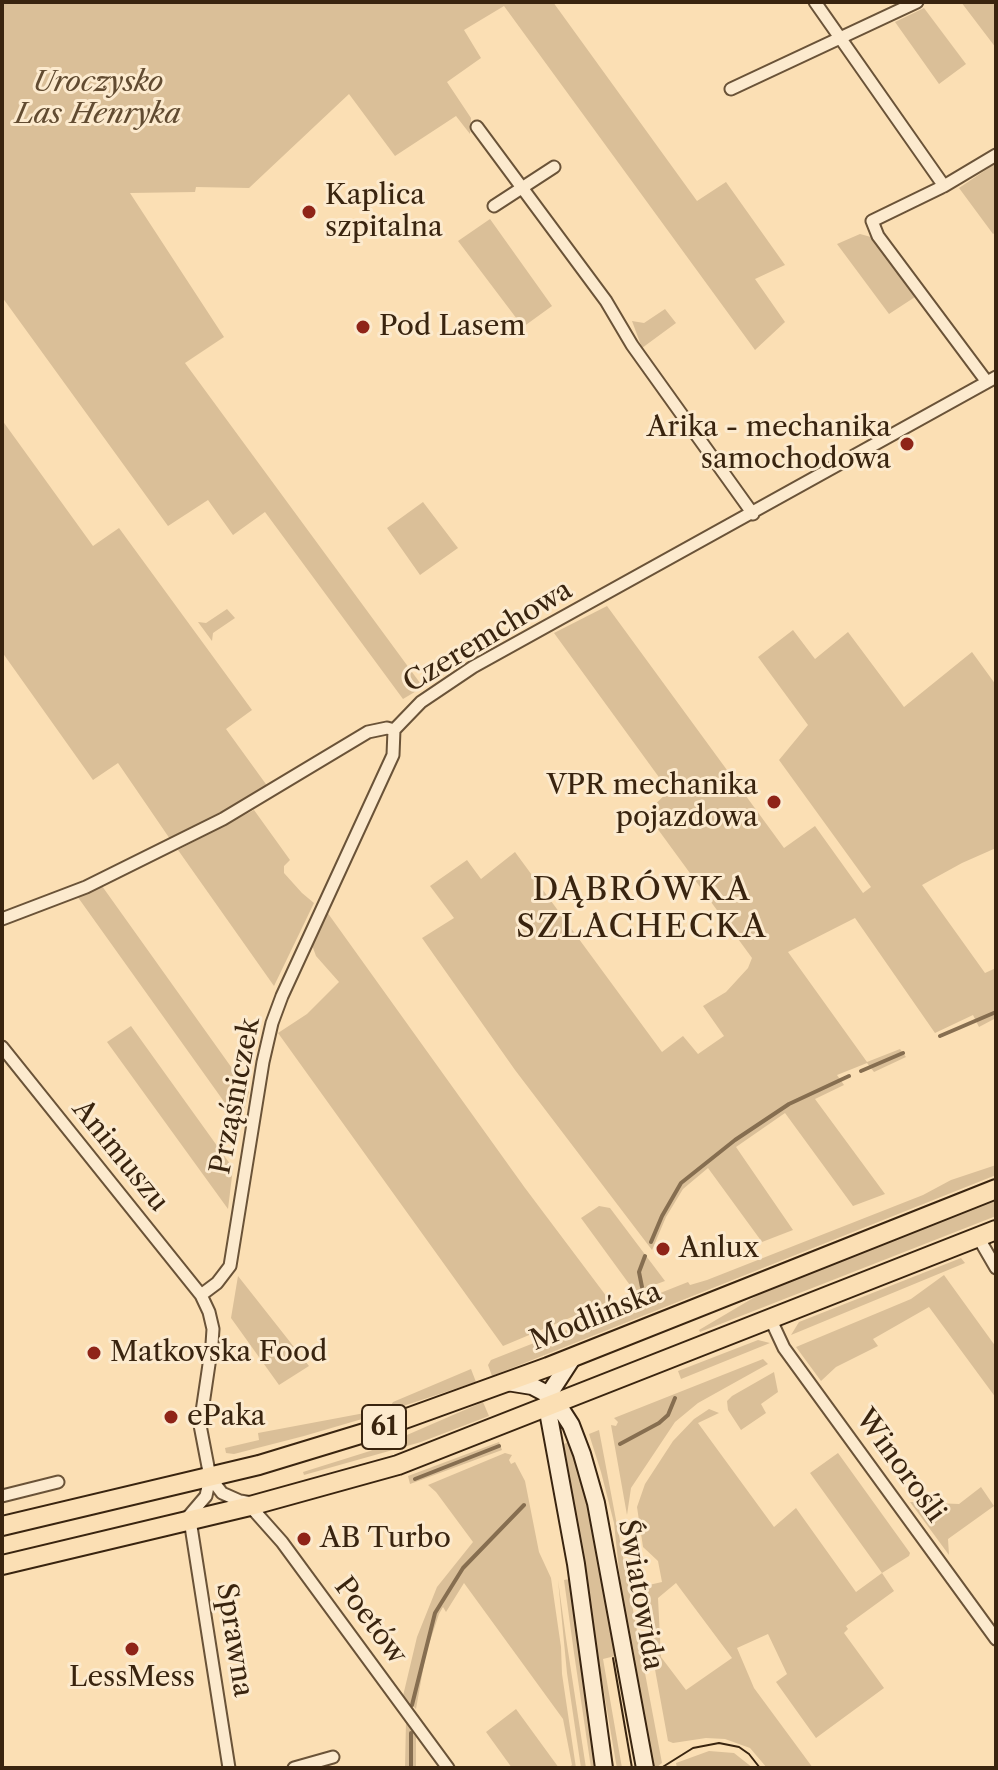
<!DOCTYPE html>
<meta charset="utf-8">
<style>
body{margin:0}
#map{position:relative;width:998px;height:1770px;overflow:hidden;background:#fbdfb4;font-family:"Libre Caslon Text",serif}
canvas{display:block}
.frame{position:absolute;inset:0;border:4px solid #39240f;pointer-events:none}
</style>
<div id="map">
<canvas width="998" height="1770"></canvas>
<div class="frame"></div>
</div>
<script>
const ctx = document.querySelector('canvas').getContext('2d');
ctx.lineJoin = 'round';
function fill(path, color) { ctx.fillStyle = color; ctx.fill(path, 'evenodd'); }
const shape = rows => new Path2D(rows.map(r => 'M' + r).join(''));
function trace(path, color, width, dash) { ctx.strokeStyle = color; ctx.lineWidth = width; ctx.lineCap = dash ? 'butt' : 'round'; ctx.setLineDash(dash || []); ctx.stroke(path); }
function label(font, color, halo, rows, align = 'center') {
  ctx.font = font + ' "Libre Caslon Text",serif'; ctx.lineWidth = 6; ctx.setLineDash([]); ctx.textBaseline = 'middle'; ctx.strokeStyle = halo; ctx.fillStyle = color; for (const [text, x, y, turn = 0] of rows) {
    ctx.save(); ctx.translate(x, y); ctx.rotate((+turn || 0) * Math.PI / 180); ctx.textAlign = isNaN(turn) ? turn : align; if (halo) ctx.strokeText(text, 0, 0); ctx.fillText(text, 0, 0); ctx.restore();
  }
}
fill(shape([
 [2,2,553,2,697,201,726,182,785,265,755,279,785,322,755,350,504,6,464,30,481,58,447,82,471,118,470,134,456,116,395,156,349,94,249,188,196,187,195,192,130,193,224,337,185,363,423,687,403,699,265,512,233,535,208,500,168,526,2,297],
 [961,2,996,2,996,48],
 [924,8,966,64,939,84,895,22],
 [996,163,996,232,993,234,959,188],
 [490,219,552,306,523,327,458,241],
 [860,234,871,237,915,297,889,314,837,244],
 [665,309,676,323,642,348,632,321,644,323],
 [2,420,93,546,119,528,252,710,226,729,268,787,170,839,118,763,93,780,2,652],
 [423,502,458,548,420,575,387,528],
 [607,606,784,848,815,826,863,893,871,887,779,760,808,725,758,657,793,630,815,659,848,632,904,707,972,652,996,685,996,848,962,863,922,885,985,973,996,968,996,1018,979,1027,973,1015,935,1033,855,918,788,952,867,1062,900,1049,906,1057,874,1072,867,1063,837,1075,844,1085,815,1099,885,1194,853,1206,785,1113,736,1147,793,1230,762,1242,708,1168,683,1189,666,1217,652,1250,515,1070,422,938,454,918,430,886,467,860,481,879,515,852,662,1052,683,1036,698,1054,724,1036,703,1006,726,992,748,968,752,958,646,813,669,791,554,633],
 [227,609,235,618,213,633,212,641,198,622,206,623],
 [254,810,290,860,284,866,284,873,302,893,314,903,274,986,178,850],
 [102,886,249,1092,240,1124,77,896],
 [327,912,525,1188,610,1301,503,1346,278,1033,307,1014,339,982,316,956,312,945],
 [131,1026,233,1168,228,1209,107,1042],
 [996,1165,996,1175,492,1376,488,1365,491,1360,688,1282,690,1285,707,1280,923,1195,951,1180],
 [996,1198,996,1216,700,1332,699,1330,765,1291],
 [599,1206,610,1208,665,1281,635,1292,581,1218],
 [961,1258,965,1263,791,1335,799,1322],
 [944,1275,996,1347,996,1398,929,1307,873,1339,878,1346,836,1367,821,1381,796,1347,911,1299],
 [238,1276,309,1366,279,1385,231,1318],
 [758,1340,770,1343,681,1379,678,1371],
 [763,1359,768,1364,698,1403,675,1422,631,1488,627,1515,611,1425,616,1426,618,1422,614,1418],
 [471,1369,476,1382,394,1409,390,1407,393,1402],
 [774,1372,778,1392,761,1404,766,1413,741,1430,728,1410,727,1401,732,1396],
 [483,1402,489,1416,421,1442,304,1475,303,1472,370,1451],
 [709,1409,719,1413,698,1423,774,1527,796,1508,856,1592,882,1573,810,1473,838,1453,910,1553,909,1556,882,1573,894,1591,846,1626,848,1629,844,1633,884,1688,816,1738,776,1682,787,1674,768,1634,737,1648,754,1688,813,1768,767,1768,750,1748,725,1739,706,1738,673,1743,668,1741,640,1587,662,1582,658,1561,643,1547,637,1507,645,1484,673,1441,694,1419],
 [676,1583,732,1658,686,1690,661,1657,658,1598],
 [370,1412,369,1417,304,1436,234,1454,226,1453,225,1448,259,1440,258,1433],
 [599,1430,662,1763,656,1768,653,1768,622,1599,614,1523,601,1472,589,1434],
 [570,1441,590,1506,638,1768,635,1768,615,1656,603,1659,622,1768,617,1768,616,1763,562,1445],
 [499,1442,502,1450,410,1484,408,1476],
 [505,1453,512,1455,509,1460,511,1464,515,1462,525,1481,539,1552,551,1578,561,1647,562,1674,576,1768,568,1768,572,1765,563,1719,464,1583,446,1612,443,1607,439,1614,426,1653,416,1709,403,1696,417,1637,437,1587,473,1542,436,1492,428,1485],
 [981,1487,994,1506,948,1539,949,1555,910,1502,959,1504],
 [569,1579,571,1581,596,1768,591,1768,574,1653,564,1580],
 [558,1580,566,1638,586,1768,581,1768,567,1673],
 [516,1709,559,1768,512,1768,486,1732],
 [406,1721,416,1735,416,1768,405,1768],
 [709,1751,734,1753,753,1768,677,1768,676,1763]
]), '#dabf98');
trace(shape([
 [940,1036,996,1012],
 [861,1071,903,1053],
 [651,1242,662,1216,681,1183,735,1140,789,1104,849,1076],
 [642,1287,639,1272,645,1256],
 [620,1444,659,1423,668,1415,675,1398],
 [415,1479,499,1446],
 [412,1705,435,1613,463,1568,524,1505],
 [411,1768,411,1733]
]), '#866e50', 4);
const street = shape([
 [815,2,944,186],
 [731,89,917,2],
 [477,127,606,301,632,345,753,514],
 [494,206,554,167],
 [987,382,878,236,872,221,944,186,996,155],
 [394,730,421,702,473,667,996,377],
 [2,919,86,887,223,819,368,732,387,728,394,730],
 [2,1047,201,1295,209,1312,213,1329,212,1344,200,1425,210,1477,206,1496,188,1517],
 [978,1237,996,1268],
 [201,1295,217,1283,230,1266,263,1062,272,1023,282,996,393,755,394,730],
 [770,1318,784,1348,996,1639],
 [210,1477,222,1493,240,1501,252,1503],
 [2,1496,58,1482],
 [250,1506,282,1542,448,1768],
 [190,1520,229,1768],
 [294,1768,333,1757]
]);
const secondary = shape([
 [573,1357,549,1394,547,1406,576,1564,604,1768],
 [507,1382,532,1386,553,1397,571,1425,582,1454,596,1503,645,1768]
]);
const primary = shape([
 [2,1526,259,1465,374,1430,548,1367,996,1189],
 [2,1565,250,1506,398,1465,996,1230]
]);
trace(street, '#6a5338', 15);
trace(secondary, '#39240f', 20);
trace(primary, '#39240f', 22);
trace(street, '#fceace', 11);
trace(secondary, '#fceace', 16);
trace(primary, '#fbdfb4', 18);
trace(shape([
 [613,1658,632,1768],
 [661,1768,693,1748,719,1743,739,1747,749,1754,760,1768]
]), '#39240f', 2);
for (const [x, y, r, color] of [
 [309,212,8,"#8f2418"],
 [363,327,8,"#8f2418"],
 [907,444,8,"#8f2418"],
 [774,802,8,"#8f2418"],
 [663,1249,8,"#8f2418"],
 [94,1353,8,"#8f2418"],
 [171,1417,8,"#8f2418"],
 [304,1539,8,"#8f2418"],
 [132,1649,8,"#8f2418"]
]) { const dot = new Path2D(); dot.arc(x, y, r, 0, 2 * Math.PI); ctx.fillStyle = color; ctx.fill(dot); trace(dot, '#fceace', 3); }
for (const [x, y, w] of [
 [384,1427,44]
]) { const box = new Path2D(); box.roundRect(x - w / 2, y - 22, w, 44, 6); ctx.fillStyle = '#fceace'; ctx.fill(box); trace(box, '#39240f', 2); }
label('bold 26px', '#39240f', null, [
 ["61",384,1427]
]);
label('italic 28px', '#614b31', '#fceace', [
 ["Uroczysko",98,83],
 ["Las Henryka",98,115]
]);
label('28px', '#39240f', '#fceace', [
 ["Kaplica",325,196],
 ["szpitalna",325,228],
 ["Pod Lasem",379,327],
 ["Arika - mechanika",891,428,"right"],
 ["samochodowa",891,460,"right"],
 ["VPR mechanika",758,786,"right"],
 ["pojazdowa",758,818,"right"],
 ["Anlux",679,1249],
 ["Matkovska Food",110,1353],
 ["ePaka",187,1417],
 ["AB Turbo",320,1539],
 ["LessMess",132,1678,"center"]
], 'left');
label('28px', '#39240f', '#fceace', [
 ["Czeremchowa",488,637,-31],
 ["Prząśniczek",236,1096,-79],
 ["Animuszu",120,1156,51],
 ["Modlińska",596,1317,-22],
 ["Winorośli",900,1466,54],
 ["Światowida",640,1595,80],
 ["Poetów",370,1621,53],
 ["Sprawna",234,1640,81]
]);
ctx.letterSpacing = '2px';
label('32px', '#39240f', '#fceace', [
 ["DĄBRÓWKA",642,891],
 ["SZLACHECKA",642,928]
]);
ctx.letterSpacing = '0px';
</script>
